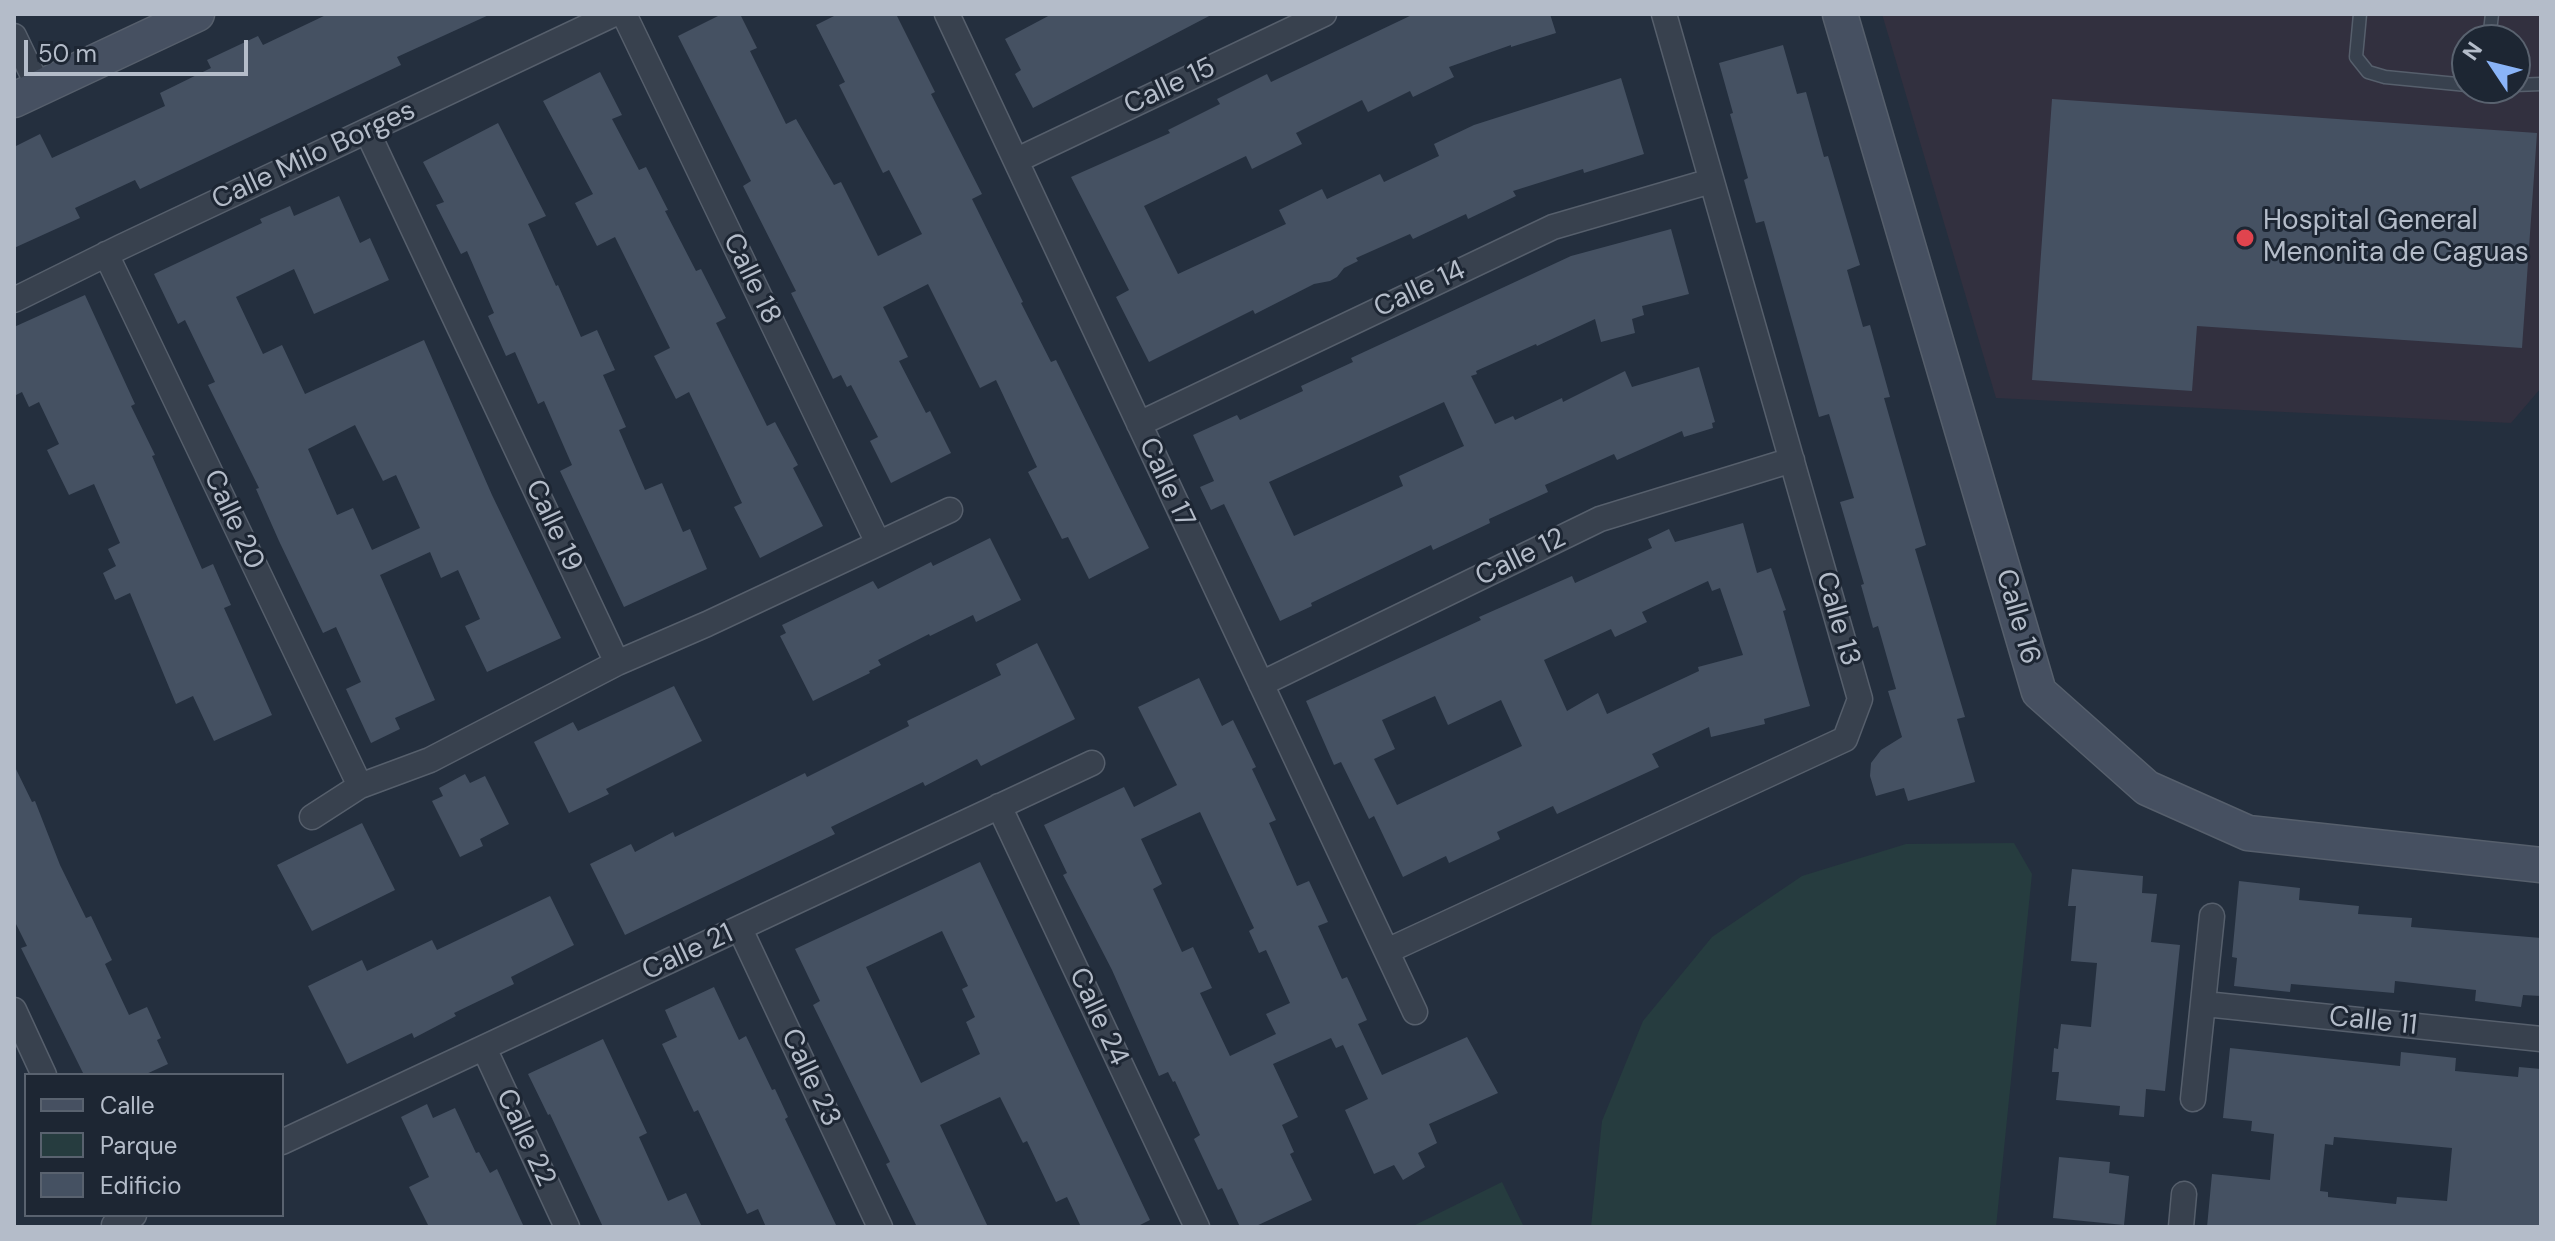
<!DOCTYPE html>
<style>
body{margin:0}
#map{position:relative;width:2555px;height:1241px;overflow:hidden;background:#242f3e;font-family:"DM Sans",sans-serif}
canvas{display:block}
.frame{position:absolute;inset:0;border:16px solid #b4bcc9;pointer-events:none}
.legend{position:absolute;left:24px;top:1073px;width:260px;height:144px;box-sizing:border-box;background:#1d2633;border:2px solid #59626f;margin:0;padding:10px 14px;list-style:none;font-size:24px;color:#b4bcc9}
.legend li{display:flex;align-items:center;gap:16px;height:40px}
.legend b{width:40px;border:2px solid #59626f}
.north{position:absolute;left:2451px;top:24px;width:80px;height:80px;box-sizing:border-box;background:#1d2633;border:2px solid #59626f;border-radius:50%;rotate:305deg;font-size:22px;font-weight:700;line-height:32px;text-align:center;color:#b4bcc9}
.north::after{content:'';display:block;margin:auto;width:28px;height:36px;background:#8ab4f8;clip-path:polygon(50% 0,100% 100%,50% 72%,0 100%)}
.scale{position:absolute;left:24px;top:40px;width:224px;height:36px;box-sizing:border-box;border:4px solid #b4bcc9;border-top:0;padding-left:10px;font-size:24px;line-height:28px;white-space:nowrap;color:#b4bcc9;-webkit-text-stroke:6px #1d2633;paint-order:stroke}
</style>
<div id="map">
<canvas width="2555" height="1241"></canvas>
<div class="frame"></div>
<ul class="legend">
<li><b style="height:10px;background:#465061"></b>Calle</li>
<li><b style="height:22px;background:#263c3f"></b>Parque</li>
<li><b style="height:22px;background:#455162"></b>Edificio</li>
</ul>
<div class="north">N</div>
<div class="scale">50 m</div>
</div>
<script>
const ctx = document.querySelector('canvas').getContext('2d');
ctx.lineJoin = 'round';
function fill(path, color) { ctx.fillStyle = color; ctx.fill(path, 'evenodd'); }
const shape = rows => new Path2D(rows.map(r => 'M' + r).join(''));
function trace(path, color, width, dash) { ctx.strokeStyle = color; ctx.lineWidth = width; ctx.lineCap = dash ? 'butt' : 'round'; ctx.setLineDash(dash || []); ctx.stroke(path); }
function label(font, color, halo, rows, align = 'center') {
  ctx.font = font + ' "DM Sans",sans-serif'; ctx.lineWidth = 6; ctx.setLineDash([]); ctx.textBaseline = 'middle'; ctx.strokeStyle = halo; ctx.fillStyle = color; for (const [text, x, y, turn = 0] of rows) {
    ctx.save(); ctx.translate(x, y); ctx.rotate((+turn || 0) * Math.PI / 180); ctx.textAlign = isNaN(turn) ? turn : align; if (halo) ctx.strokeText(text, 0, 0); ctx.fillText(text, 0, 0); ctx.restore();
  }
}
fill(shape([
 [1882,14,2541,14,2541,388,2511,423,1996,398],
 [2467,40,2515,40,2515,88,2467,88]
]), '#32303f');
fill(shape([
 [2014,843,2032,874,1996,1227,1591,1227,1602,1121,1643,1021,1712,937,1802,876,1906,844],
 [1502,1182,1524,1227,1411,1227]
]), '#263c3f');
fill(shape([
 [328,14,491,14,397,57,401,65,140,189,135,180,75,208,80,218,14,248,14,147,40,134,52,158,165,106,160,93,211,68,207,60,258,36,263,45],
 [722,14,740,14,757,48,750,51,786,124,796,119,834,185,841,182,878,256,922,234,889,170,883,173,839,85,845,82,816,25,838,14,896,14,935,92,931,94,982,194,972,199,1023,302,1021,303,1051,362,1056,360,1149,548,1089,579,1068,537,1062,539,1028,472,1037,467,996,380,980,388,928,284,883,307,908,357,899,361,926,413,930,411,951,453,891,483,870,441,878,437,851,385,847,387,841,375,833,379,791,293,796,291,743,186,751,181,678,36],
 [1052,14,1213,14,1033,108,1015,74,1021,70,1005,39],
 [1414,14,1550,14,1556,33,1511,47,1511,45,1449,67,1454,77,1413,97,1410,91,1368,112,1362,100,1296,133,1302,144,1252,169,1246,156,1144,206,1178,274,1286,224,1279,210,1322,189,1327,199,1380,174,1384,182,1439,156,1434,144,1474,125,1621,78,1644,154,1584,173,1583,169,1513,191,1516,196,1468,219,1466,214,1413,239,1410,234,1356,258,1358,261,1344,268,1337,277,1330,281,1314,284,1255,314,1253,310,1149,362,1116,297,1129,290,1071,177,1170,133,1168,130,1220,104,1217,99,1267,74,1271,82],
 [1783,45,1797,94,1806,92,1824,157,1828,156,1860,265,1847,270,1863,327,1870,325,1890,397,1884,398,1926,545,1915,549,1965,717,1957,719,1975,782,1908,801,1904,788,1876,796,1870,776,1871,763,1881,750,1902,737,1888,691,1896,689,1878,626,1873,628,1861,585,1864,584,1840,502,1854,498,1829,414,1819,417,1764,221,1756,223,1744,180,1748,178,1730,114,1733,113,1719,63],
 [600,72,622,115,612,119,639,170,646,167,668,210,665,211,696,271,701,269,726,318,716,323,767,426,775,422,798,465,793,468,823,526,760,558,734,507,742,503,689,392,676,399,654,356,670,348,615,237,597,246,575,203,593,194,543,101],
 [2052,99,2537,133,2522,348,2197,326,2192,391,2032,380],
 [498,123,546,216,528,224,556,286,558,285,581,337,597,330,615,370,603,375,626,427,619,430,645,490,662,483,683,532,690,529,707,569,624,607,560,471,572,465,544,401,538,404,515,352,506,356,488,316,494,313,467,251,461,254,436,205,444,202,423,162],
 [339,196,360,243,370,238,389,280,314,314,294,269,236,297,263,354,282,345,305,394,424,340,492,495,561,638,487,672,465,626,480,619,458,570,441,578,430,552,380,575,435,700,395,718,400,729,371,743,346,689,361,682,336,627,323,633,279,541,256,489,259,488,208,385,215,382,185,320,178,324,154,274,262,223,260,219,290,206,294,216],
 [355,425,383,481,396,475,420,528,372,550,353,508,337,515,308,449],
 [1671,229,1689,294,1642,306,1644,315,1632,319,1635,333,1601,342,1595,319,1537,346,1536,344,1476,371,1477,374,1471,376,1495,424,1513,416,1515,420,1562,398,1563,402,1625,371,1632,387,1699,367,1715,422,1712,423,1713,428,1684,437,1682,431,1617,460,1614,454,1545,485,1548,492,1489,519,1490,523,1433,550,1431,545,1311,603,1312,606,1280,621,1224,504,1211,510,1200,487,1214,481,1193,435,1237,415,1240,420,1303,391,1301,386,1353,362,1351,358,1571,256],
 [1444,402,1464,446,1399,476,1403,486,1294,536,1269,482],
 [85,295,135,404,131,406,155,455,152,456,202,569,213,564,231,605,224,608,272,715,214,741,193,696,176,704,130,593,115,600,103,573,116,566,108,549,120,543,94,484,69,495,47,450,59,444,39,402,29,407,22,392,14,396,14,327],
 [1743,523,1757,573,1771,568,1786,610,1783,611,1810,706,1764,719,1765,724,1711,737,1709,727,1652,754,1659,767,1557,814,1553,806,1497,832,1500,839,1449,863,1446,856,1403,877,1374,816,1369,819,1341,762,1334,765,1306,701,1481,620,1479,617,1572,576,1575,583,1652,548,1648,539,1669,529,1675,542],
 [1708,581,1712,591,1720,588,1743,655,1698,667,1699,671,1607,714,1598,693,1567,711,1544,660,1611,629,1615,637,1647,622,1642,612],
 [1435,696,1448,725,1501,700,1522,746,1397,805,1374,759,1395,749,1382,720],
 [990,538,1021,600,976,622,973,615,930,636,929,634,878,660,881,665,869,671,870,673,813,701,780,636,786,633,782,625,873,581,878,589,931,562,933,566],
 [1037,643,1075,719,981,766,977,759,925,786,923,782,831,827,835,834,625,935,590,864,631,844,635,852,673,832,675,837,805,773,807,777,909,726,907,721,1001,675,996,664],
 [1199,678,1222,726,1233,720,1256,767,1252,769,1276,820,1269,823,1297,886,1309,881,1328,922,1318,926,1342,979,1347,977,1367,1020,1358,1024,1382,1075,1467,1037,1498,1093,1429,1124,1437,1143,1418,1153,1425,1167,1403,1180,1394,1165,1374,1174,1345,1110,1368,1099,1343,1045,1336,1048,1331,1038,1273,1064,1298,1117,1282,1125,1294,1152,1290,1154,1312,1200,1254,1227,1240,1227,1222,1188,1218,1190,1194,1139,1200,1135,1175,1081,1173,1082,1168,1072,1159,1076,1112,970,1063,875,1067,873,1044,825,1124,787,1134,807,1177,785,1138,707],
 [1200,812,1254,928,1249,931,1259,953,1266,950,1290,1003,1266,1014,1276,1034,1230,1056,1200,993,1212,988,1193,947,1182,952,1153,889,1162,884,1141,839],
 [674,686,702,741,606,789,609,794,569,813,534,742,573,722,578,731],
 [14,765,32,802,35,801,60,865,86,918,91,916,112,960,105,964,129,1015,147,1007,161,1038,157,1040,168,1064,144,1075,84,1075,21,948,27,946,14,920],
 [465,774,470,783,485,776,509,824,480,839,483,846,460,857,432,801,443,796,439,788],
 [362,823,395,890,312,931,277,865],
 [980,862,1150,1220,1136,1227,1081,1227,1067,1197,1056,1202,1027,1141,1023,1143,1000,1097,940,1125,988,1227,917,1227,886,1164,890,1162,813,1005,820,1001,795,949],
 [942,931,968,986,962,989,975,1017,966,1022,980,1054,921,1083,866,967],
 [2072,869,2143,876,2142,893,2157,894,2151,942,2180,945,2165,1091,2146,1089,2144,1117,2119,1115,2120,1106,2056,1100,2059,1072,2052,1072,2054,1048,2058,1049,2061,1024,2091,1027,2097,963,2071,961,2076,906,2068,906],
 [2239,881,2300,888,2299,900,2359,906,2358,914,2412,918,2411,927,2541,938,2541,996,2523,995,2521,1007,2475,1001,2476,990,2395,981,2394,993,2291,984,2290,992,2234,986,2237,958,2232,957],
 [550,896,574,945,511,977,514,984,454,1013,456,1016,414,1038,412,1033,347,1064,308,986,362,960,367,971,432,940,437,950],
 [714,987,739,1040,746,1036,772,1090,775,1089,788,1117,785,1119,837,1227,766,1227,758,1209,747,1214,698,1110,694,1112,662,1044,677,1037,665,1010],
 [603,1039,647,1133,639,1137,668,1201,686,1193,702,1227,603,1227,550,1114,548,1115,528,1074],
 [2230,1048,2400,1066,2401,1052,2456,1058,2455,1071,2518,1077,2519,1067,2541,1069,2541,1227,2207,1227,2212,1174,2270,1180,2274,1134,2251,1131,2252,1121,2223,1118],
 [2334,1137,2452,1148,2447,1201,2397,1197,2396,1204,2328,1197,2328,1192,2320,1191,2325,1144,2333,1145],
 [427,1104,433,1118,455,1108,476,1153,479,1152,490,1173,497,1169,524,1227,429,1227,409,1187,429,1177,401,1117],
 [2059,1157,2110,1162,2109,1173,2129,1176,2124,1225,2053,1218]
]), '#455162');
const lane = shape([
 [2360,14,2356,57,2368,72,2385,77,2467,85],
 [2489,40,2492,14],
 [2515,85,2541,84]
]);
const street = shape([
 [624,14,878,543],
 [947,14,1415,1012],
 [14,36,39,88],
 [367,131,617,663],
 [1017,160,1324,14],
 [106,254,360,786],
 [14,300,121,247,614,14],
 [1139,424,1553,227,1711,181],
 [1261,684,1600,519,1792,460],
 [999,806,1197,1227],
 [312,817,360,786,430,760,617,663,707,624,950,510],
 [740,929,880,1227],
 [1387,951,1845,739,1860,699,1664,14],
 [2205,1004,2541,1039],
 [14,1010,44,1075],
 [484,1048,567,1227],
 [2193,1099,2212,916],
 [282,1142,1092,763],
 [114,1225,134,1215],
 [2181,1227,2184,1194]
]);
const secondary = shape([
 [1840,14,2039,692,2147,788,2248,833,2541,865],
 [14,100,197,14]
]);
trace(lane, '#565f6c', 15);
trace(street, '#565f6c', 27);
trace(secondary, '#565f6c', 37);
trace(lane, '#38414e', 12);
trace(street, '#38414e', 24);
trace(secondary, '#465061', 34);
for (const [x, y, r, color] of [
 [2245,238,10,"#e0444e"]
]) { const dot = new Path2D(); dot.arc(x, y, r, 0, 2 * Math.PI); ctx.fillStyle = color; ctx.fill(dot); trace(dot, '#1d2633', 3); }
label('28px', '#b4bcc9', '#1d2633', [
 ["Calle 15",1170,87,-25],
 ["Calle Milo Borges",314,156,-25],
 ["Calle 18",751,279,64],
 ["Calle 14",1420,290,-25],
 ["Calle 17",1166,483,65],
 ["Calle 20",233,520,65],
 ["Calle 19",553,526,65],
 ["Calle 12",1521,558,-26],
 ["Calle 16",2017,617,74],
 ["Calle 13",1837,619,74],
 ["Calle 21",688,953,-25],
 ["Calle 24",1098,1017,65],
 ["Calle 11",2373,1022,6],
 ["Calle 23",810,1078,65],
 ["Calle 22",525,1138,65]
]);
label('28px', '#b4bcc9', '#1d2633', [
 ["Hospital General",2263,222],
 ["Menonita de Caguas",2263,254]
], 'left');
</script>
